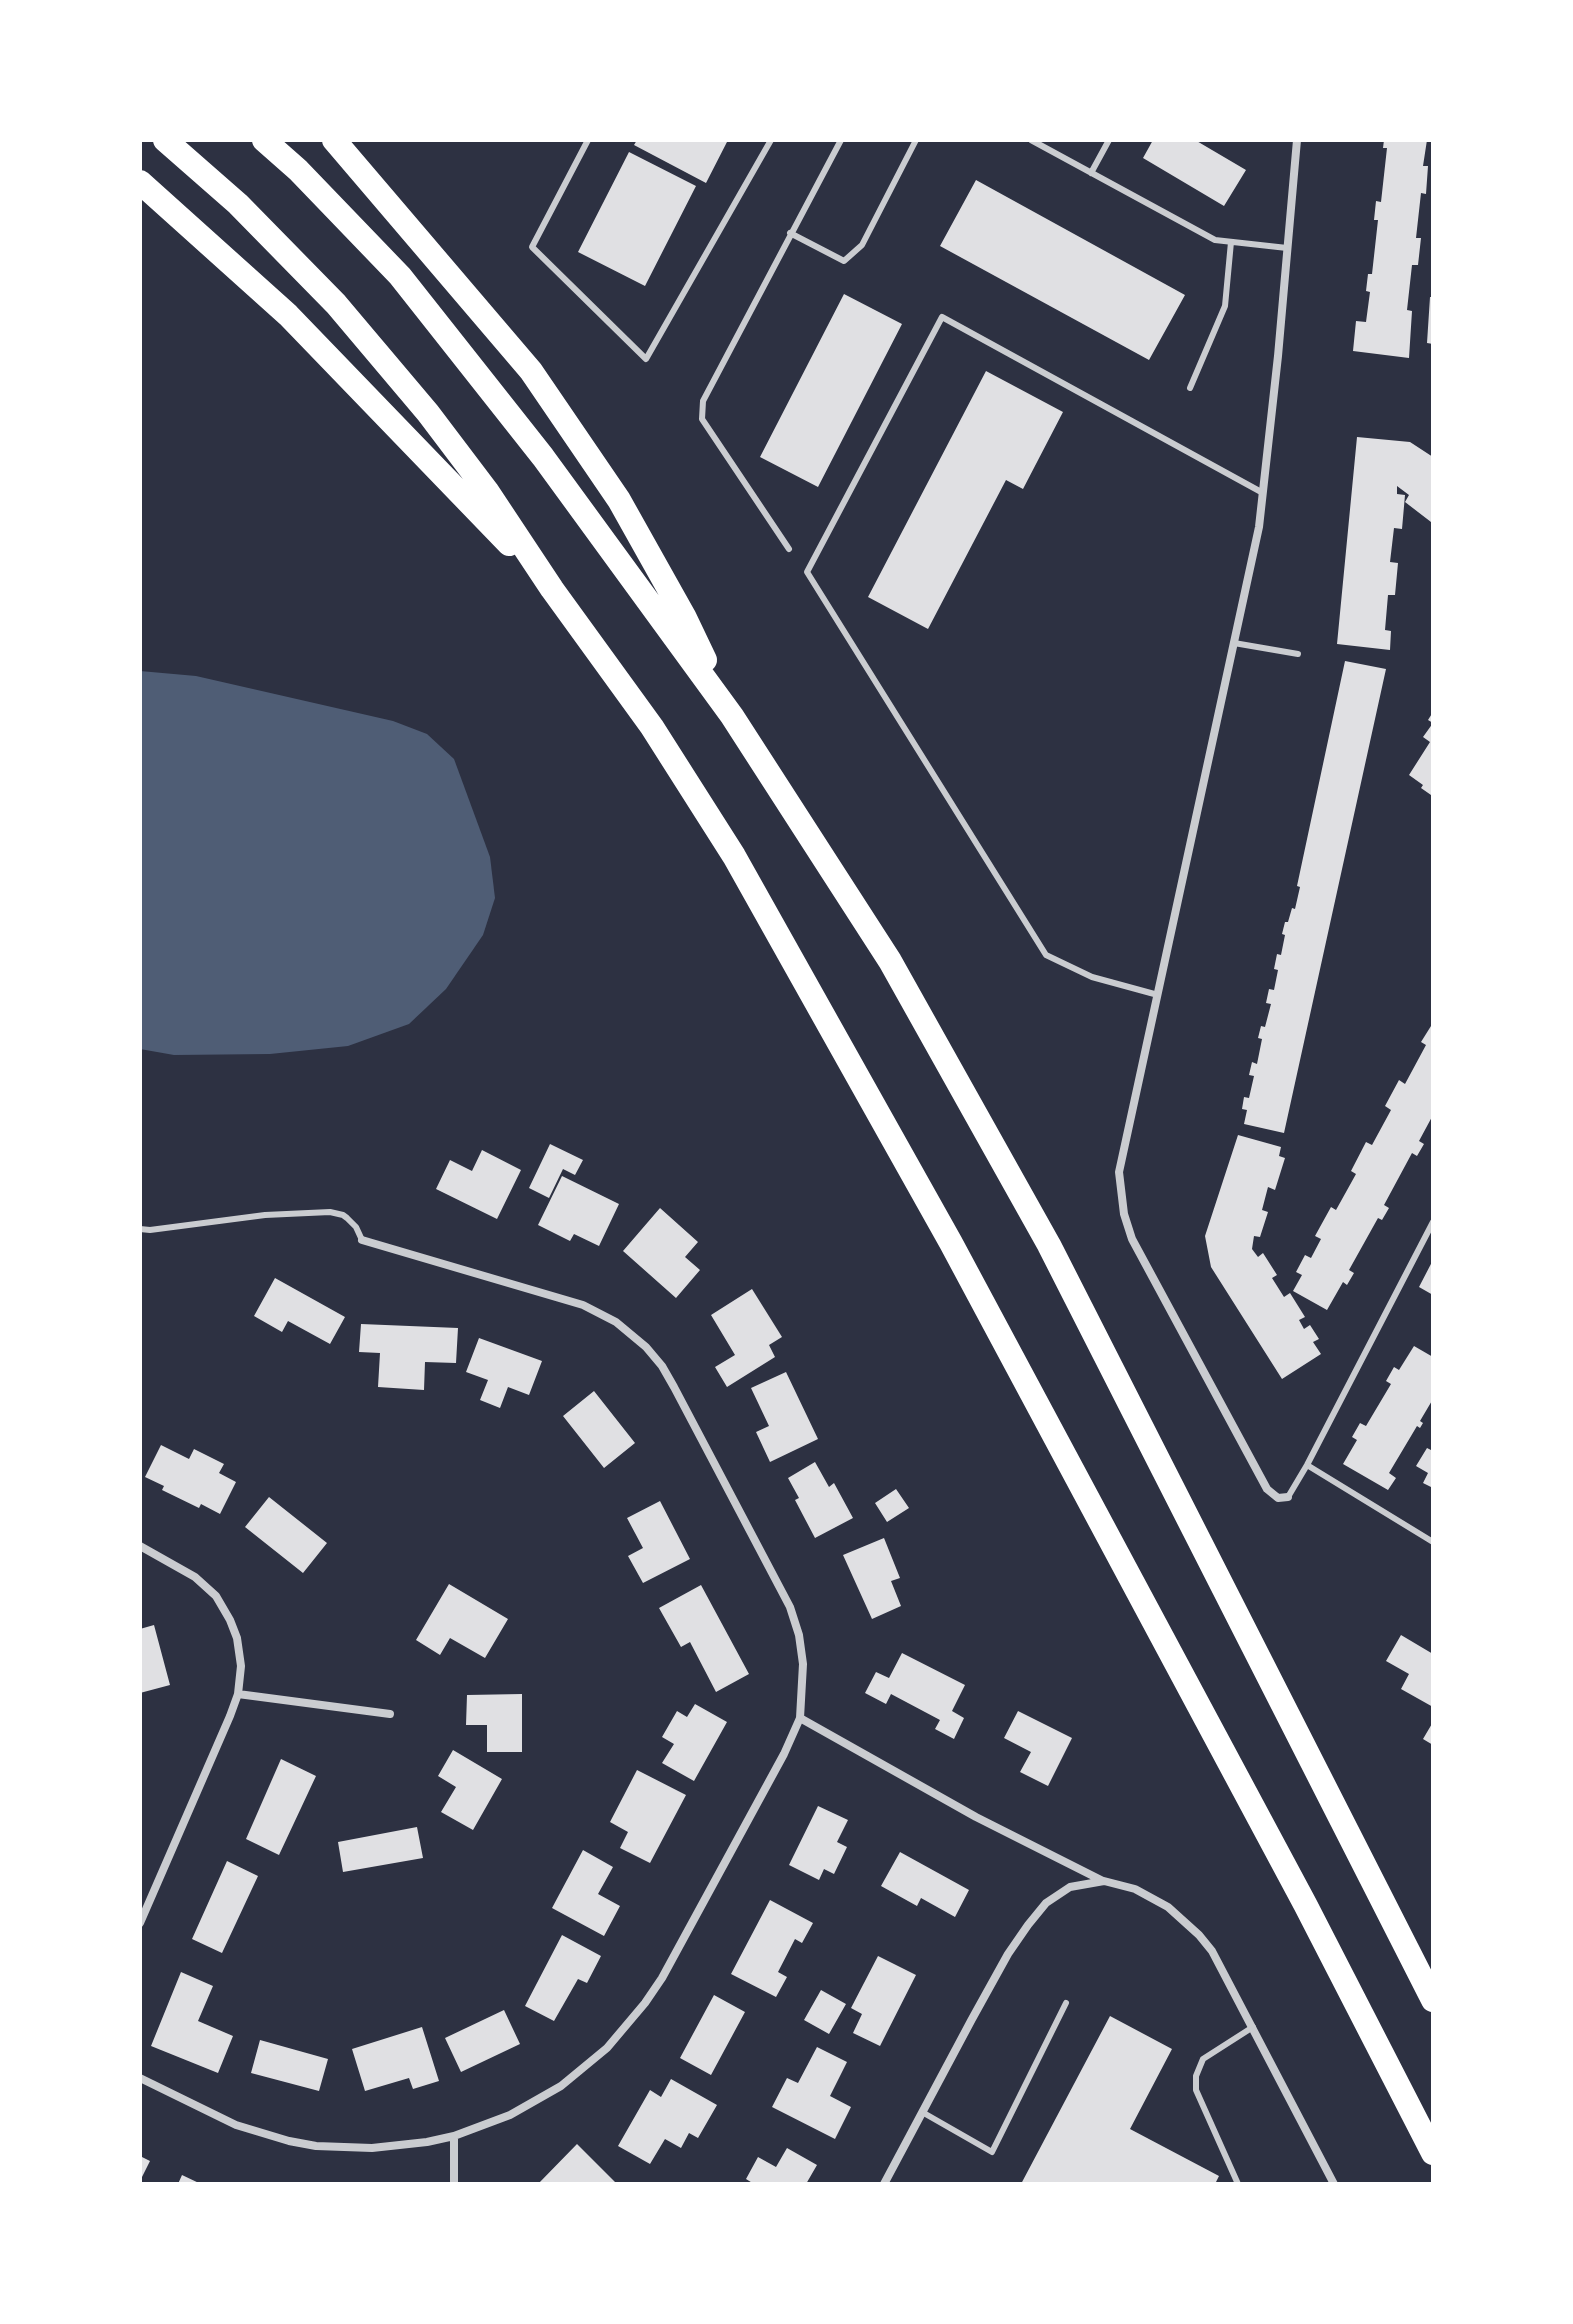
<!DOCTYPE html>
<style>
body{margin:0}
#map{position:relative;width:1573px;height:2324px;overflow:hidden;background:#2d3142;font-family:"Roboto Condensed",sans-serif}
canvas{display:block}
.frame{position:absolute;inset:0;border:142px solid #fff;pointer-events:none}
</style>
<div id="map">
<canvas width="1573" height="2324"></canvas>
<div class="frame"></div>
</div>
<script>
const ctx = document.querySelector('canvas').getContext('2d');
ctx.lineJoin = 'round';
function fill(path, color) { ctx.fillStyle = color; ctx.fill(path, 'evenodd'); }
const shape = rows => new Path2D(rows.map(r => 'M' + r).join(''));
function trace(path, color, width, dash) { ctx.strokeStyle = color; ctx.lineWidth = width; ctx.lineCap = dash ? 'butt' : 'round'; ctx.setLineDash(dash || []); ctx.stroke(path); }
fill(shape([
 [140,671,196,676,393,721,427,734,454,759,490,857,495,898,483,935,446,989,409,1024,348,1046,270,1054,174,1055,140,1049]
]), '#4f5d75');
fill(shape([
 [637,140,728,140,706,183,634,145],
 [1153,140,1195,140,1246,170,1224,206,1143,158],
 [1384,140,1427,140,1423,166,1428,166,1426,194,1421,193,1416,238,1421,238,1418,265,1412,265,1407,310,1412,311,1409,358,1353,351,1356,321,1366,322,1370,292,1366,291,1368,274,1372,274,1378,220,1374,220,1376,201,1381,202,1387,148,1383,148],
 [629,152,696,186,645,286,578,252],
 [976,180,1185,295,1149,360,940,246],
 [844,294,902,324,818,487,760,457],
 [1430,297,1433,297,1433,344,1427,343],
 [986,371,1063,412,1023,489,1006,480,928,629,868,597],
 [1357,437,1410,442,1433,457,1431,522,1405,502,1409,495,1397,486,1397,494,1405,495,1402,529,1394,528,1390,562,1398,563,1395,595,1388,595,1385,630,1391,631,1390,650,1337,644],
 [1345,661,1386,669,1284,1133,1244,1124,1247,1110,1242,1109,1244,1097,1249,1098,1254,1076,1249,1075,1252,1062,1257,1064,1262,1039,1258,1038,1261,1026,1265,1027,1271,1004,1266,1003,1269,989,1274,990,1278,970,1274,969,1277,954,1281,955,1285,935,1282,934,1285,922,1288,922,1292,908,1295,909,1300,887,1297,886],
 [1433,712,1433,792,1431,795,1421,788,1423,785,1409,775,1430,742,1423,737,1433,723,1428,720],
 [1431,1026,1433,1027,1433,1115,1419,1141,1424,1144,1417,1156,1412,1153,1384,1205,1389,1208,1382,1220,1378,1218,1349,1270,1354,1273,1347,1285,1343,1282,1327,1310,1293,1291,1302,1275,1296,1272,1305,1255,1311,1258,1321,1239,1315,1236,1331,1207,1336,1210,1356,1174,1351,1171,1366,1142,1372,1145,1391,1110,1385,1106,1399,1080,1405,1084,1426,1045,1421,1042],
 [1238,1135,1281,1147,1279,1156,1285,1158,1275,1190,1268,1187,1262,1210,1268,1212,1260,1237,1254,1236,1252,1249,1258,1257,1263,1253,1277,1275,1272,1278,1284,1297,1290,1293,1305,1317,1299,1320,1304,1329,1310,1325,1319,1339,1313,1342,1321,1354,1282,1379,1211,1267,1205,1236],
 [550,1144,583,1160,575,1175,563,1169,549,1198,529,1188],
 [482,1150,521,1170,497,1219,436,1189,450,1160,472,1171],
 [562,1176,619,1204,599,1246,574,1234,570,1241,538,1225],
 [660,1208,698,1242,685,1257,700,1270,676,1298,623,1251],
 [1433,1260,1433,1295,1419,1287],
 [275,1278,345,1317,330,1344,288,1321,282,1332,254,1316],
 [752,1289,782,1337,769,1345,775,1357,727,1387,715,1367,735,1355,711,1315],
 [361,1324,458,1328,456,1363,425,1362,424,1390,378,1387,380,1353,359,1352],
 [479,1338,542,1361,529,1395,508,1387,500,1408,480,1400,488,1380,466,1372],
 [1414,1346,1433,1357,1433,1399,1420,1421,1423,1423,1420,1428,1417,1426,1389,1473,1396,1478,1388,1490,1343,1464,1357,1440,1352,1437,1360,1423,1366,1426,1391,1384,1386,1381,1394,1367,1399,1370],
 [786,1372,818,1439,770,1462,756,1432,769,1426,751,1388],
 [594,1391,635,1443,604,1468,563,1416],
 [161,1445,189,1459,194,1449,224,1464,219,1473,236,1482,220,1514,201,1504,199,1508,162,1490,164,1486,145,1477],
 [1427,1448,1433,1451,1433,1488,1423,1483,1428,1473,1416,1466],
 [815,1462,829,1487,834,1483,853,1518,815,1538,795,1500,799,1498,788,1478],
 [896,1489,909,1508,887,1522,875,1503],
 [269,1497,327,1543,303,1573,245,1527],
 [660,1501,690,1559,643,1583,628,1556,643,1548,627,1518],
 [884,1538,900,1578,891,1581,901,1606,872,1619,843,1555],
 [449,1584,508,1619,485,1658,450,1638,440,1655,416,1640],
 [701,1585,749,1674,716,1692,690,1642,681,1647,659,1608],
 [154,1625,170,1685,140,1693,140,1629],
 [1401,1635,1433,1654,1433,1707,1401,1689,1409,1674,1386,1661],
 [902,1653,965,1685,952,1711,964,1718,954,1739,935,1729,940,1720,891,1694,886,1704,865,1693,876,1672,889,1678],
 [522,1694,522,1752,487,1752,487,1725,466,1725,467,1695],
 [695,1704,727,1722,694,1781,662,1763,674,1744,662,1737,677,1711,687,1717],
 [1018,1711,1072,1738,1048,1786,1020,1772,1031,1752,1004,1738],
 [1433,1722,1433,1745,1423,1739],
 [453,1750,502,1779,473,1830,441,1812,456,1787,438,1776],
 [281,1759,316,1776,279,1855,246,1839],
 [637,1770,686,1795,650,1863,620,1848,628,1832,610,1822],
 [818,1806,848,1820,837,1842,847,1847,834,1874,824,1869,819,1880,789,1865],
 [417,1827,423,1858,343,1872,338,1842],
 [583,1850,613,1867,598,1894,620,1906,604,1936,552,1908],
 [900,1852,969,1890,955,1917,921,1898,917,1906,881,1886],
 [227,1861,258,1876,222,1953,192,1939],
 [770,1900,813,1923,802,1943,795,1939,778,1972,787,1977,776,1997,731,1974],
 [562,1935,601,1956,587,1983,578,1979,554,2021,525,2006],
 [878,1956,916,1975,880,2046,853,2033,862,2014,851,2008],
 [181,1972,213,1986,198,2021,233,2036,218,2073,151,2046],
 [821,1990,846,2004,829,2034,804,2020],
 [714,1995,745,2012,711,2075,680,2058],
 [504,2010,520,2044,461,2072,445,2038],
 [1110,2016,1172,2049,1130,2129,1219,2176,1215,2184,1021,2184],
 [422,2027,439,2081,413,2089,409,2078,365,2091,352,2049],
 [260,2040,328,2059,319,2091,251,2073],
 [817,2047,847,2062,830,2096,851,2107,835,2139,772,2107,787,2078,798,2083],
 [671,2079,717,2105,698,2138,689,2133,681,2148,665,2139,650,2164,618,2146,650,2090,661,2097],
 [577,2144,615,2182,613,2184,538,2184],
 [787,2148,817,2165,806,2184,754,2184,746,2179,758,2157,776,2167],
 [140,2156,150,2161,140,2181],
 [182,2175,201,2184,178,2184]
]), '#e0e0e3');
trace(shape([
 [588,140,532,247,646,359,771,140],
 [1031,140,1215,240,1287,248],
 [1091,173,1109,140],
 [790,233,844,261,862,245,916,140],
 [1190,388,1225,306,1231,242],
 [789,549,702,419,703,401,841,140],
 [1234,643,1298,654],
 [1158,995,1092,977,1046,955,807,572,942,317,1263,493],
 [140,1229,150,1230,265,1215,330,1212,343,1215,347,1218,356,1227,362,1240],
 [1307,1465,1433,1542],
 [1288,1497,1307,1465,1433,1222],
 [922,2112,992,2152,1066,2003],
 [1238,2184,1196,2090,1196,2076,1203,2059,1253,2027]
]), '#caccd0', 6);
trace(shape([
 [362,1240,583,1305,616,1322,646,1347,662,1366,674,1387,790,1607,799,1635,803,1664,800,1718,784,1754,662,1978,645,2003,607,2048,561,2086,510,2115,454,2136,454,2184],
 [1288,1497,1278,1498,1267,1489,1132,1239,1124,1214,1119,1172,1259,527,1278,356,1297,140],
 [140,1546,195,1577,216,1596,230,1620,237,1638,241,1666,238,1694,230,1716,140,1923],
 [238,1694,390,1714],
 [800,1718,976,1817,1103,1881],
 [140,2078,236,2125,289,2141,316,2146,372,2148,427,2142,454,2136],
 [884,2184,972,2019,1008,1954,1028,1925,1046,1903,1070,1887,1104,1881,1135,1889,1168,1907,1199,1935,1212,1951,1334,2184]
]), '#caccd0', 8);
trace(shape([
 [165,140,238,204,336,304,428,413,487,491,552,589,652,727,734,856,951,1243,1305,1904,1433,2153],
 [264,140,298,170,400,276,543,457,732,716,890,961,1049,1245,1433,2000],
 [334,140,531,371,619,500,684,616,705,660],
 [140,182,288,315,509,544]
]), '#fff', 24);
</script>
